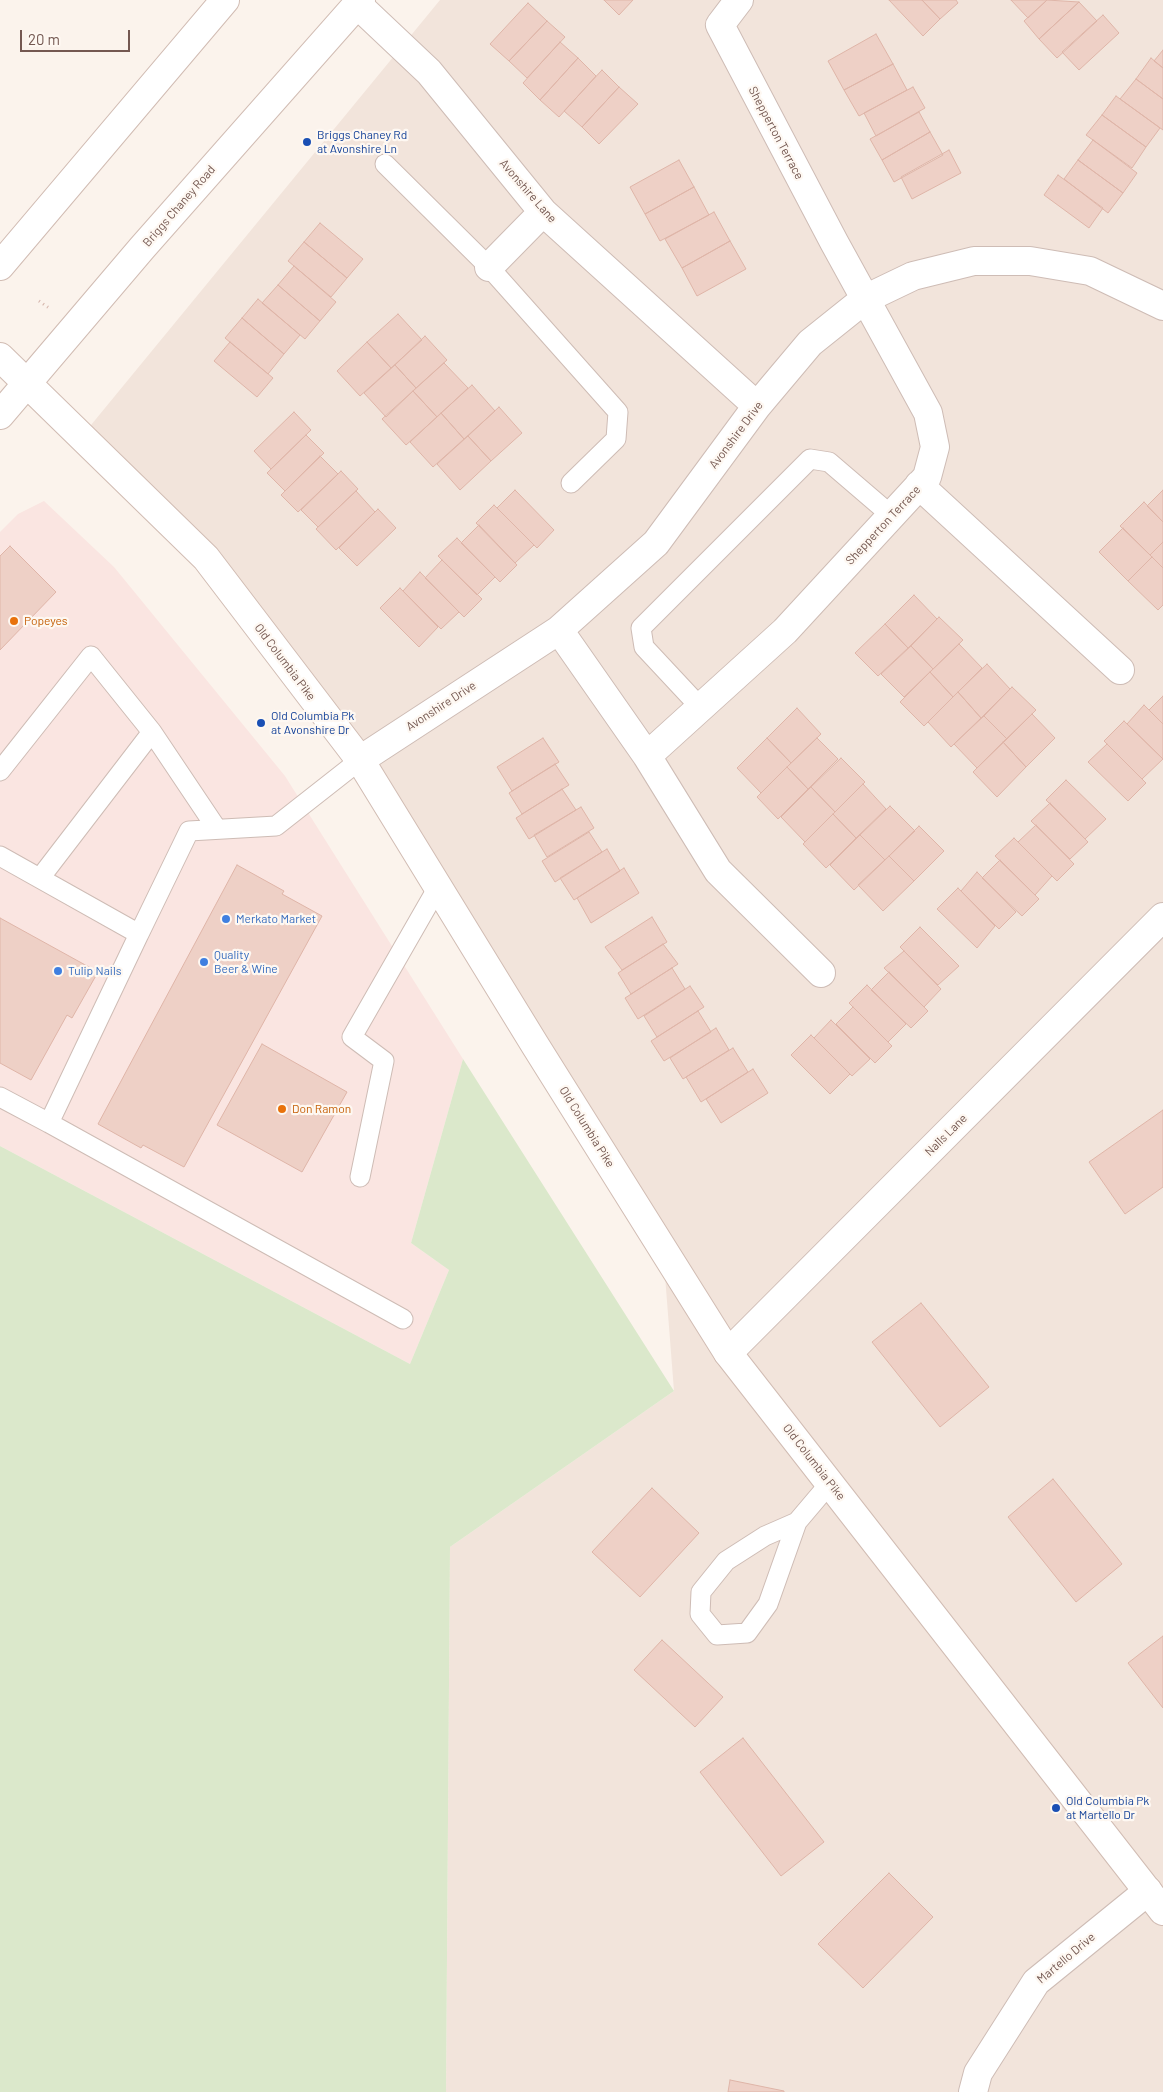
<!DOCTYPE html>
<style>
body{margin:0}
#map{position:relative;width:1163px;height:2092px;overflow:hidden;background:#fbf3ec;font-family:Barlow,sans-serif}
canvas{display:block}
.scale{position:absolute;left:20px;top:30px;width:110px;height:22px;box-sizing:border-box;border:2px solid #745851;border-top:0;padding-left:6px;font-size:15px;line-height:18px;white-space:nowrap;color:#745851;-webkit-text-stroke:4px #fef8f2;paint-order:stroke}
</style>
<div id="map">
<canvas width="1163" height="2092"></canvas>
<div class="scale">20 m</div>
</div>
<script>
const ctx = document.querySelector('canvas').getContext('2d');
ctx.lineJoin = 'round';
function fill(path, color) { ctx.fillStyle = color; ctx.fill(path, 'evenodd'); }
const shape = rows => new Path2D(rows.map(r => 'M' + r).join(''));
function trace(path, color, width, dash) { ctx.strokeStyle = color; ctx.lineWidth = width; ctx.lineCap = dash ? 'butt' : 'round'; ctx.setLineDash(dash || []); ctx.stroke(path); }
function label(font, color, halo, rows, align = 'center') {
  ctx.font = font + ' Barlow,sans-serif'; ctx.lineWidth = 4.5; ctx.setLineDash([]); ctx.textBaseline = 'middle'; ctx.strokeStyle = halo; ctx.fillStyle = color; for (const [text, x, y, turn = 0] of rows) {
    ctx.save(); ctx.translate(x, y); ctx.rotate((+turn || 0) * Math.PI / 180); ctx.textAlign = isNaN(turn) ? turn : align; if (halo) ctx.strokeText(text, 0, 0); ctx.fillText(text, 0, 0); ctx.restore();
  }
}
fill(shape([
 [440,0,1163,0,1163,2092,446,2092,450,1547,674,1391,663,1250,360,760,206,558,82,436]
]), '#f2e4db');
fill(shape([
 [44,501,114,567,285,776,463,1059,411,1243,449,1270,410,1364,0,1146,0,532,18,514]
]), '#fae5e1');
fill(shape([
 [463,1059,674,1391,450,1547,446,2092,0,2092,0,1146,410,1364,449,1270,411,1243]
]), '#dbe8cb');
const building = shape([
 [604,0,633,0,619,15,604,0],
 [889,0,922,0,940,19,923,36,889,0],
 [922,0,956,0,958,3,940,19,922,0],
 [1011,0,1047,0,1028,18,1011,0],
 [1047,0,1079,2,1039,39,1024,21,1047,0],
 [1079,2,1097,21,1057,58,1039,39,1079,2],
 [528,3,547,21,509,61,490,44,528,3],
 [1103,15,1119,33,1079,70,1062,52,1103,15],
 [547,21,565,37,527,78,509,61,547,21],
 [876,34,893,64,844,90,828,61,876,34],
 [560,42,578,58,540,100,523,83,560,42],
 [1163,50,1163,68,1154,61,1163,50],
 [578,58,596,76,559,117,540,100,578,58],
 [1151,58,1163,68,1163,99,1136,79,1151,58],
 [893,64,907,90,859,116,844,90,893,64],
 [602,70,619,87,582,127,564,111,602,70],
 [1136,79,1163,99,1163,130,1120,99,1136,79],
 [619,87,638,104,599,144,582,127,619,87],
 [913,87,925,108,876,136,864,113,913,87],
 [1116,96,1160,128,1146,147,1102,115,1116,96],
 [919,112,930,132,882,160,870,139,919,112],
 [1102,115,1146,147,1132,168,1086,135,1102,115],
 [930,132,943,155,894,182,882,160,930,132],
 [1093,140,1137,173,1123,193,1078,160,1093,140],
 [949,150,961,173,912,199,901,177,949,150],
 [679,160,694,187,645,214,630,187,679,160],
 [1078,160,1123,193,1108,213,1064,179,1078,160],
 [1058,175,1103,208,1089,228,1044,195,1058,175],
 [694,187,709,215,660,241,645,214,694,187],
 [714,212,730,241,682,268,665,239,714,212],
 [320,223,363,259,347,278,304,242,320,223],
 [730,241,746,269,697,296,682,268,730,241],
 [304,242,347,278,331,297,288,261,304,242],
 [294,266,336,302,320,321,278,285,294,266],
 [278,285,320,321,305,339,262,303,278,285],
 [258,299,300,335,284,354,242,318,258,299],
 [398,314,422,340,391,368,367,342,398,314],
 [242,318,284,354,268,374,225,338,242,318],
 [425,336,447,360,416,388,395,365,425,336],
 [230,342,273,378,257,397,214,361,230,342],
 [367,342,391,368,360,396,337,371,367,342],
 [444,363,468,388,437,417,413,391,444,363],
 [395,365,416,388,386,417,364,393,395,365],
 [472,385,495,411,464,439,441,413,472,385],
 [413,391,437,417,406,445,382,419,413,391],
 [499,407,522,433,491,461,468,436,499,407],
 [294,412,311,430,271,469,254,451,294,412],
 [441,413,464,439,433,467,410,442,441,413],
 [306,435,324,453,285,491,267,473,306,435],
 [468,436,491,461,460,490,437,464,468,436],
 [320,456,338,474,298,512,281,495,320,456],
 [341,471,358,489,318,527,301,510,341,471],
 [515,490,554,530,537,548,497,508,515,490],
 [1163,490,1163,522,1147,506,1163,490],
 [356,491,375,512,336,550,316,529,356,491],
 [1144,502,1163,522,1163,542,1150,555,1120,526,1144,502],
 [494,505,534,545,515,563,476,523,494,505],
 [378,509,396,528,357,566,339,548,378,509],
 [479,525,517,565,500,582,461,543,479,525],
 [1123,528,1152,557,1128,581,1099,552,1123,528],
 [457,538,495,577,477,595,438,556,457,538],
 [1163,542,1163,568,1150,555,1163,542],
 [10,546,56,592,0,650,0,556,10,546],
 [1152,557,1163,568,1163,605,1158,610,1128,581,1152,557],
 [442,560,482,599,464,617,425,578,442,560],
 [420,572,459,612,441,629,403,591,420,572],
 [400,588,438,627,419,647,380,608,400,588],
 [914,595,937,619,908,648,885,624,914,595],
 [939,617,963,640,933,669,911,646,939,617],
 [885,624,908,648,878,676,855,653,885,624],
 [959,644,982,668,953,697,930,672,959,644],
 [911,646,933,669,904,697,881,674,911,646],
 [987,664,1010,689,981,718,958,692,987,664],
 [930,672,953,697,924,726,900,702,930,672],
 [1012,687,1036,710,1007,739,984,716,1012,687],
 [958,692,981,718,951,747,928,722,958,692],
 [1163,696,1163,724,1149,710,1163,696],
 [1144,705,1163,724,1163,759,1127,724,1144,705],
 [797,708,821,734,791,763,767,738,797,708],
 [1032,714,1055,738,1026,767,1003,742,1032,714],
 [984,716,1007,739,977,768,954,744,984,716],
 [1124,721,1163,759,1142,779,1104,741,1124,721],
 [543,738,559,762,512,791,497,767,543,738],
 [767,738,791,763,761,793,737,768,767,738],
 [817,738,838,759,808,789,787,767,817,738],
 [1003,742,1026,767,997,797,973,772,1003,742],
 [1107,744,1146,783,1128,801,1088,762,1107,744],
 [841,758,865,782,835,812,811,787,841,758],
 [555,764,569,785,522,814,509,793,555,764],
 [787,767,808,789,778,819,757,797,787,767],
 [1066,780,1106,819,1085,839,1046,800,1066,780],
 [863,784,886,809,856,838,833,814,863,784],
 [811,787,835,812,805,842,781,817,811,787],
 [562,789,576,810,529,839,516,818,562,789],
 [1050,803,1088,842,1070,859,1031,821,1050,803],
 [890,806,915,831,885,860,860,835,890,806],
 [581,807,594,828,547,857,534,835,581,807],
 [833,814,856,838,826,868,803,844,833,814],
 [1036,825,1074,864,1057,881,1018,842,1036,825],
 [919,826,944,851,914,881,889,856,919,826],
 [589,832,602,852,555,882,542,861,589,832],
 [860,835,885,860,854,890,830,865,860,835],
 [1014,838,1052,876,1035,895,995,856,1014,838],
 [607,849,620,871,574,900,560,878,607,849],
 [889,856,914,881,883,911,858,885,889,856],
 [1000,860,1039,899,1022,916,982,878,1000,860],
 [237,865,284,891,282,894,322,916,184,1167,143,1145,141,1148,98,1124,237,865],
 [624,868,639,893,591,923,577,898,624,868],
 [977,872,1016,912,999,929,961,891,977,872],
 [958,888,995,926,977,948,937,909,958,888],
 [652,917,667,942,622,970,605,947,652,917],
 [0,918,98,972,72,1018,67,1015,31,1080,0,1063,0,918],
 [920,927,959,966,938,985,900,947,920,927],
 [663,944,678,964,631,994,618,973,663,944],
 [904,951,941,989,924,1007,884,968,904,951],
 [672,968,685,989,638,1019,625,998,672,968],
 [889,972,928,1011,911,1028,871,990,889,972],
 [867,985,906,1024,888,1042,849,1003,867,985],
 [690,986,704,1007,657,1037,644,1016,690,986],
 [853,1007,892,1046,875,1063,836,1024,853,1007],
 [698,1011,711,1032,664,1061,651,1041,698,1011],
 [831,1020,870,1059,852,1076,814,1038,831,1020],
 [716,1028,729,1050,683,1079,670,1058,716,1028],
 [811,1035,850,1074,830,1094,791,1055,811,1035],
 [262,1044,347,1092,302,1172,217,1125,262,1044],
 [733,1048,748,1072,701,1102,686,1077,733,1048],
 [753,1069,768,1093,721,1123,706,1099,753,1069],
 [1163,1110,1163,1187,1125,1214,1089,1162,1163,1110],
 [921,1303,989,1387,940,1427,872,1342,921,1303],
 [1053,1479,1122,1564,1076,1602,1008,1517,1053,1479],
 [652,1488,699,1533,640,1597,592,1552,652,1488],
 [1163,1636,1163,1708,1128,1663,1163,1636],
 [662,1640,723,1697,695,1727,634,1670,662,1640],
 [743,1738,824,1842,781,1876,700,1772,743,1738],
 [889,1873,933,1917,863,1988,818,1944,889,1873],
 [730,2080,784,2091,784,2092,728,2092,730,2080]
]);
fill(building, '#eed0c6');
trace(building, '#dfb5a8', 1);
const service = shape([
 [385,164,489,267,618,412,616,439,571,483],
 [700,707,644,647,641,628,810,459,829,462,892,516],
 [0,771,91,656,152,732],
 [0,856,139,934,189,831,276,826,360,760],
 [40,878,152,732,217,829],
 [139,934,49,1123,403,1319],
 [0,1097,49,1123],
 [360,1177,384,1061,352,1037,438,887],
 [797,1522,765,1536,726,1561,701,1592,700,1614,717,1635,747,1633,768,1604,797,1522,830,1483]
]);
const minor = shape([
 [357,4,429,72,543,212,757,406],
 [489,267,543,212],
 [919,485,1120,670],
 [559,630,647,756,718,871,821,973],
 [647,756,785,631,927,477,935,447,928,413,834,242,720,25,739,0],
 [360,760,559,630,656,543,757,406,810,343,865,299,913,276,974,261,1030,261,1090,271,1163,306],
 [728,1353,1163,917],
 [973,2092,978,2073,1036,1982,1148,1891]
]);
const secondary = shape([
 [0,266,225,0],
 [0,357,206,558,360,760,535,1045,728,1353,1163,1911],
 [0,415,142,248,361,0]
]);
trace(service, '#cebcb5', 21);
trace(minor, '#cebcb5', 30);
trace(secondary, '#d1bcb3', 30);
trace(shape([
 [39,301,49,308]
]), '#d3b3a9', 3, [1, 4]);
trace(service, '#fff', 19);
trace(minor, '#fff', 28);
trace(secondary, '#fff', 28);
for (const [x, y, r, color] of [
 [307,142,5,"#1a4fb4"],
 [14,621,5,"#e8710a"],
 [261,723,5,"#1a4fb4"],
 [226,919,5,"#3f7fe0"],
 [204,962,5,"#3f7fe0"],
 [58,971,5,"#3f7fe0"],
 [282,1109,5,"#e8710a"],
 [1056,1808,5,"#1a4fb4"]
]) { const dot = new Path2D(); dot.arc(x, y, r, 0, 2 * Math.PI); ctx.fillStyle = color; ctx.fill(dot); trace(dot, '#fef8f2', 2); }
label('12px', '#745851', '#fef8f2', [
 ["Shepperton Terrace",776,133,62],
 ["Avonshire Lane",528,191,49],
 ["Briggs Chaney Road",179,206,-49],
 ["Avonshire Drive",736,435,-53],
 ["Shepperton Terrace",883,525,-47],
 ["Old Columbia Pike",285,662,53],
 ["Avonshire Drive",441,706,-33],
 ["Old Columbia Pike",587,1127,58],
 ["Nalls Lane",946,1135,-45],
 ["Old Columbia Pike",814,1462,52],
 ["Martello Drive",1066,1958,-40]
]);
label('12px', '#164399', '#fef8f2', [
 ["Briggs Chaney Rd",317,135],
 ["at Avonshire Ln",317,149],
 ["Old Columbia Pk",271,716],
 ["at Avonshire Dr",271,730],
 ["Old Columbia Pk",1066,1801],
 ["at Martello Dr",1066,1815]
], 'left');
label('12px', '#c56008', '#fef8f2', [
 ["Popeyes",24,621],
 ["Don Ramon",292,1109]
], 'left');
label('12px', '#366cbe', '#fef8f2', [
 ["Merkato Market",236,919],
 ["Quality",214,955],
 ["Beer & Wine",214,969],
 ["Tulip Nails",68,971]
], 'left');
</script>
